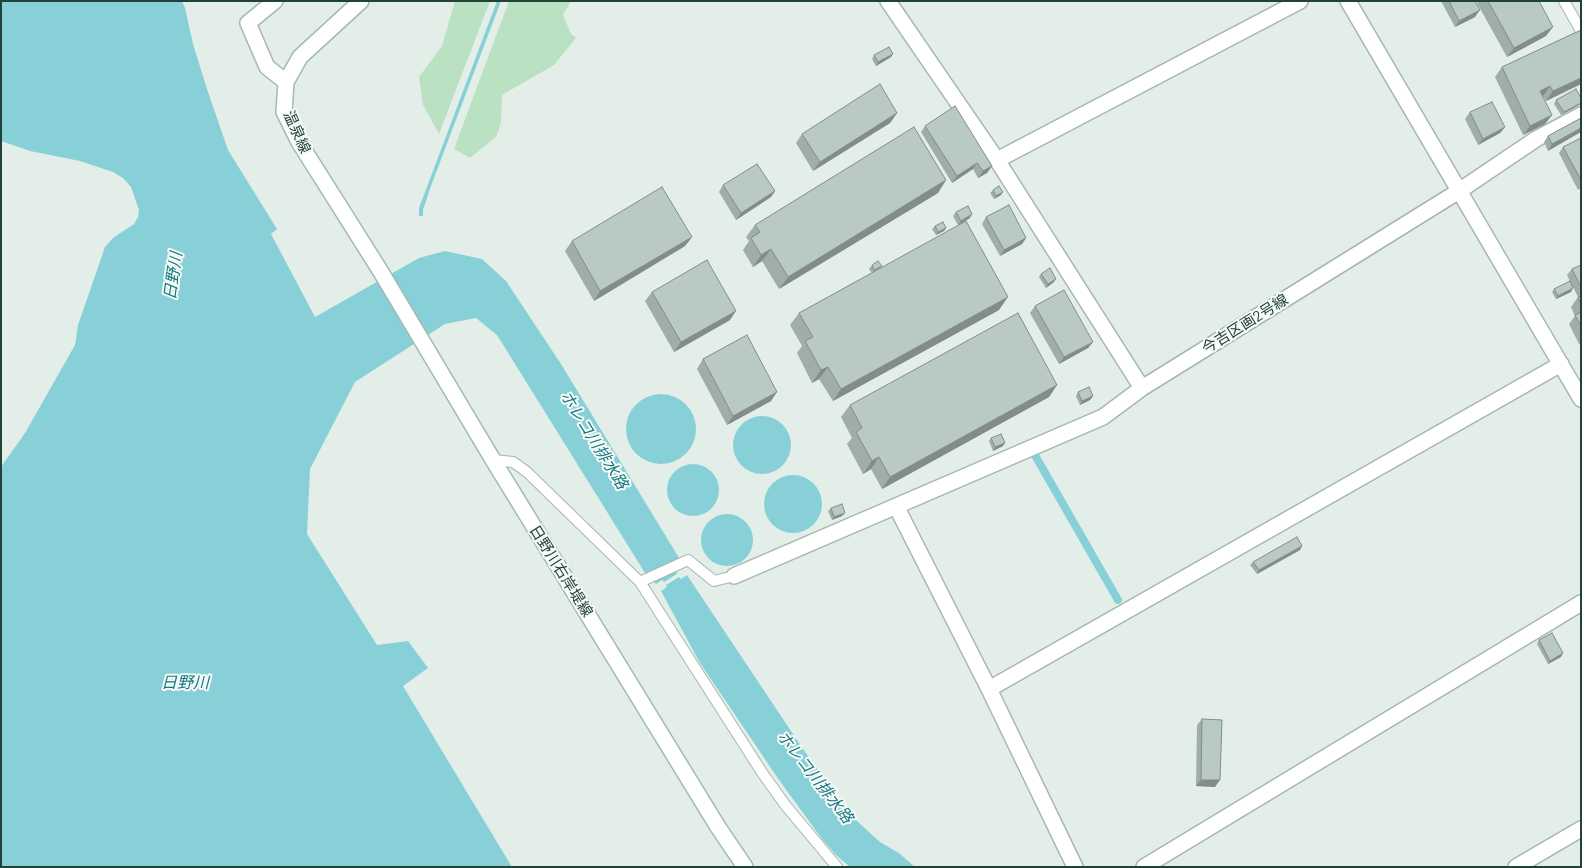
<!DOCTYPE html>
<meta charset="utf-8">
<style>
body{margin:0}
#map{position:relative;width:1582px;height:868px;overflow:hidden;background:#e4eee9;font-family:Barlow,sans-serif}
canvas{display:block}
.frame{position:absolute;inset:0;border:2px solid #214237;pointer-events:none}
</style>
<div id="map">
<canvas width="1582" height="868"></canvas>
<div class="frame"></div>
</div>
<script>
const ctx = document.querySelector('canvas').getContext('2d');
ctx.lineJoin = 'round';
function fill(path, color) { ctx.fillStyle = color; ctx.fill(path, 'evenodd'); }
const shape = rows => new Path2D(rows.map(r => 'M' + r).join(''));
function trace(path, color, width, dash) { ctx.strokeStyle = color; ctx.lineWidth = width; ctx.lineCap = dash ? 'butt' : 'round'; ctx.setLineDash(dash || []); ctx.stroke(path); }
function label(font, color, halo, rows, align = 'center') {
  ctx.font = font + ' Barlow,"Noto Sans JP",sans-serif'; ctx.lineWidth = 4; ctx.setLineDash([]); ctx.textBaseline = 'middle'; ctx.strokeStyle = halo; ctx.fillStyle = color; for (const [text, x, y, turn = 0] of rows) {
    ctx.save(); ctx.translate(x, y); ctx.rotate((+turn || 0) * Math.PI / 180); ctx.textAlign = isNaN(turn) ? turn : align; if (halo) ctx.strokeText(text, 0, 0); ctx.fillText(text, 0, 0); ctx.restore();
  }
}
fill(shape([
 [455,1,490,1,439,134,423,105,419,77,442,46],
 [509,1,571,1,563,15,571,34,576,38,554,65,502,95,501,123,496,137,470,158,454,149]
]), '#bbe1c3');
fill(shape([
 [1,1,182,1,185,8,193,44,207,89,228,150,277,229,271,234,315,317,419,258,445,251,482,259,506,281,561,364,684,566,676,571,677,574,664,582,662,580,656,584,645,573,497,335,476,318,445,324,355,382,310,469,307,534,377,645,408,641,428,668,403,686,512,867,1,867,1,467,25,433,75,345,78,325,105,247,113,238,134,224,138,217,139,210,131,187,123,178,113,172,80,161,30,151,1,141],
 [497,1,501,1,431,186,423,210,423,216,419,216,419,208],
 '626 429a35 35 0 1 1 70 0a35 35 0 1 1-70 0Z',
 '733 445a29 29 0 1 1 58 0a29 29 0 1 1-58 0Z',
 '667 490a26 26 0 1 1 52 0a26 26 0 1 1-52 0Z',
 '764 504a29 29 0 1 1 58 0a29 29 0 1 1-58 0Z',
 '701 540a26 26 0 1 1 52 0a26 26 0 1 1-52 0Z',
 [687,575,801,746,836,796,858,822,880,842,899,853,915,867,850,867,836,855,822,839,777,777,700,663,661,591,667,587,666,585,679,577,681,579]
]), '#88d0d7');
trace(shape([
 [1036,457,1118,600]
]), '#88d0d7', 8);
const lane = shape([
 [1564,1,1581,31],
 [493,460,513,462,527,472,640,582,688,560,714,581,734,576],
 [640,582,763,774,786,806,837,867]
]);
const street = shape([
 [275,1,248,23,267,67,286,82],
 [888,1,997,160,1142,388],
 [1348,1,1581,399],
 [997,160,1300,1],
 [896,506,989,689,1075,867],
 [734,576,1103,417,1142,388,1459,191,1536,139,1581,115],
 [989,689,1561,364],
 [1144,867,1581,603],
 [1516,867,1581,829]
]);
const secondary = shape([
 [361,1,300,57,286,82,284,112,299,142,381,272,493,460,718,827,745,867]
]);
trace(lane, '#a6b7b0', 12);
trace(street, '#a6b7b0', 18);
trace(secondary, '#a1bbb0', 18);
trace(lane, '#fff', 10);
trace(street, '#fff', 15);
trace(secondary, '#fff', 15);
fill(shape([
 [1441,1,1475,1,1475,17,1455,27],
 [1479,1,1539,1,1546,36,1507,57,1477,3],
 [1581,30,1581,84,1546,101,1543,96,1542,96,1552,115,1545,124,1523,135,1495,77,1502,67],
 [874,55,891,57,876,66,872,59],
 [1581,98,1581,104,1561,115,1554,104,1556,100],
 [1470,112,1505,127,1500,133,1478,145,1465,119],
 [897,113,890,123,813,171,796,143,802,134],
 [1581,118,1548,151,1544,142,1548,136],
 [925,126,992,166,987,173,978,178,973,169,952,183,921,132],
 [1581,138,1581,188,1578,190,1559,153,1563,147],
 [946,180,938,193,779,289,762,261,753,267,743,250,749,241,746,237,755,225],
 [723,185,775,191,771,197,736,220,719,192],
 [993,190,1001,195,994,199,990,193],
 [956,212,970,218,958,225,953,216],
 [986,217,1026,238,1022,244,1000,256,982,224],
 [935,226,946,228,944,231,936,235,932,229],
 [692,237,685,246,594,301,565,251,572,241],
 [872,265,882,266,879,269,999,310,833,401,819,379,812,383,797,353,802,346,790,325,799,313,872,273,869,269],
 [1581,265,1581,344,1579,344,1569,324,1575,316,1571,307,1578,297,1567,275,1572,269],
 [1041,274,1054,282,1046,288,1039,277],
 [1554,289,1571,292,1556,299,1552,292],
 [652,292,730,320,674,352,645,301],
 [1035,306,1093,342,1088,348,1059,364,1030,313],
 [703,359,771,401,727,425,697,369],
 [1057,385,1049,397,882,489,871,469,863,474,847,444,852,438,841,417,850,405],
 [1078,392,1093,396,1090,400,1080,405,1076,396],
 [991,438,1003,446,993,451,989,441],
 [831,508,842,516,832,520,828,511],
 [1302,546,1300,550,1257,574,1250,565,1253,562],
 [1539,640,1561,657,1548,664,1537,644],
 [1202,719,1215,787,1196,786,1197,725]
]), '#9faea7');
fill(shape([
 [1480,10,1475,17,1455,27,1459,21],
 [1553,27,1546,36,1507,57,1514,48],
 [893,54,891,57,876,66,878,62],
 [1581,78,1581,84,1546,101,1553,91],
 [1550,86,1543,96,1533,100,1540,91],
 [1581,103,1581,104,1561,115,1564,112],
 [897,113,890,123,813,171,820,162],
 [1552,115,1545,124,1523,135,1530,126],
 [1505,127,1500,133,1478,145,1483,139],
 [1581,128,1581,132,1548,151,1552,144],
 [977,163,973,169,952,183,957,176],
 [992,166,987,173,978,178,983,171],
 [946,180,938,193,779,289,788,277],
 [775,191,771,197,736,220,741,213],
 [1003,192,1001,195,994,199,996,196],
 [972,214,970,218,958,225,961,221],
 [946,228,944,231,936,235,938,232],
 [692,237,685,246,594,301,600,291],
 [1026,238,1022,244,1000,256,1004,250],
 [771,249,762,261,753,267,761,255],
 [1056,279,1054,282,1046,288,1048,284],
 [1573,288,1571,292,1556,299,1558,296],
 [1008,297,999,310,833,401,841,389],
 [736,311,730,320,674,352,681,342],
 [1093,342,1088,348,1059,364,1064,357],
 [828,367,819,379,812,383,821,370],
 [1057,385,1049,397,882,489,890,477],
 [777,392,771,401,727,425,733,416],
 [1093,396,1090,400,1080,405,1082,401],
 [1005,443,1003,446,993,451,995,447],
 [879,457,871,469,863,474,872,461],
 [845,513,842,516,832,520,834,517],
 [1302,546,1300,550,1257,574,1259,570],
 [1563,653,1561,657,1548,664,1550,661],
 [1201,780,1220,780,1215,787,1196,786]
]), '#828d88');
const building = shape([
 [1449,1,1475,1,1480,10,1459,21,1449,1],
 [1488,1,1539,1,1553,27,1514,48,1488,1],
 [1581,30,1581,78,1553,91,1550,86,1540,91,1552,115,1530,126,1502,67,1581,30],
 [889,47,893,54,878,62,874,55,889,47],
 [880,84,897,113,820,162,802,134,880,84],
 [1576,89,1581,98,1581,103,1564,112,1556,100,1576,89],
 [1492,102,1505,127,1483,139,1470,112,1492,102],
 [955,106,992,166,983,171,977,163,957,176,925,126,955,106],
 [1581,118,1581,128,1552,144,1548,136,1581,118],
 [914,127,946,180,788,277,771,249,761,255,751,238,760,232,755,225,914,127],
 [1581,138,1581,180,1563,147,1581,138],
 [757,164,775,191,741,213,723,185,757,164],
 [999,186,1003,192,996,196,993,190,999,186],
 [662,187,692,237,600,291,572,241,662,187],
 [1009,205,1026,238,1004,250,986,217,1009,205],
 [968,206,972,214,961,221,956,212,968,206],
 [966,221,1008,297,841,389,828,367,821,370,805,341,813,337,799,313,966,221],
 [943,222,946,228,938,232,935,226,943,222],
 [707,260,736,311,681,342,652,292,707,260],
 [878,261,882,266,874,270,872,265,878,261],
 [1581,265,1581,287,1572,269,1581,265],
 [1050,268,1056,279,1048,284,1041,274,1050,268],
 [1570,281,1573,288,1558,296,1554,289,1570,281],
 [1064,290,1093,342,1064,357,1035,306,1064,290],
 [1581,296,1581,304,1578,297,1581,296],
 [1581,312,1581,326,1575,315,1581,312],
 [1018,313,1057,385,890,477,879,457,872,461,856,432,862,428,850,405,1018,313],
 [747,335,777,392,733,416,703,359,747,335],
 [1089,387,1093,396,1082,401,1078,392,1089,387],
 [1001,434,1005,443,995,447,991,438,1001,434],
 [842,504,845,513,834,517,831,508,842,504],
 [1297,537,1302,546,1259,570,1253,562,1297,537],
 [1552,633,1563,653,1550,661,1539,640,1552,633],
 [1202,719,1222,720,1220,780,1201,780,1202,719]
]);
fill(building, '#b9cac2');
trace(building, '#828d88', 1);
label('15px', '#214237', '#f5faf7', [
 ["温泉線",297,132,66],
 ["今吉区画2号線",1245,324,-32],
 ["日野川右岸堤線",561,571,58]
]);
label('italic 16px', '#167883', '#f5faf7', [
 ["日野川",173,276,-82],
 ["ホレコ川排水路",594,440,58],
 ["日野川",185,683],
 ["ホレコ川排水路",815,777,52]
]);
</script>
